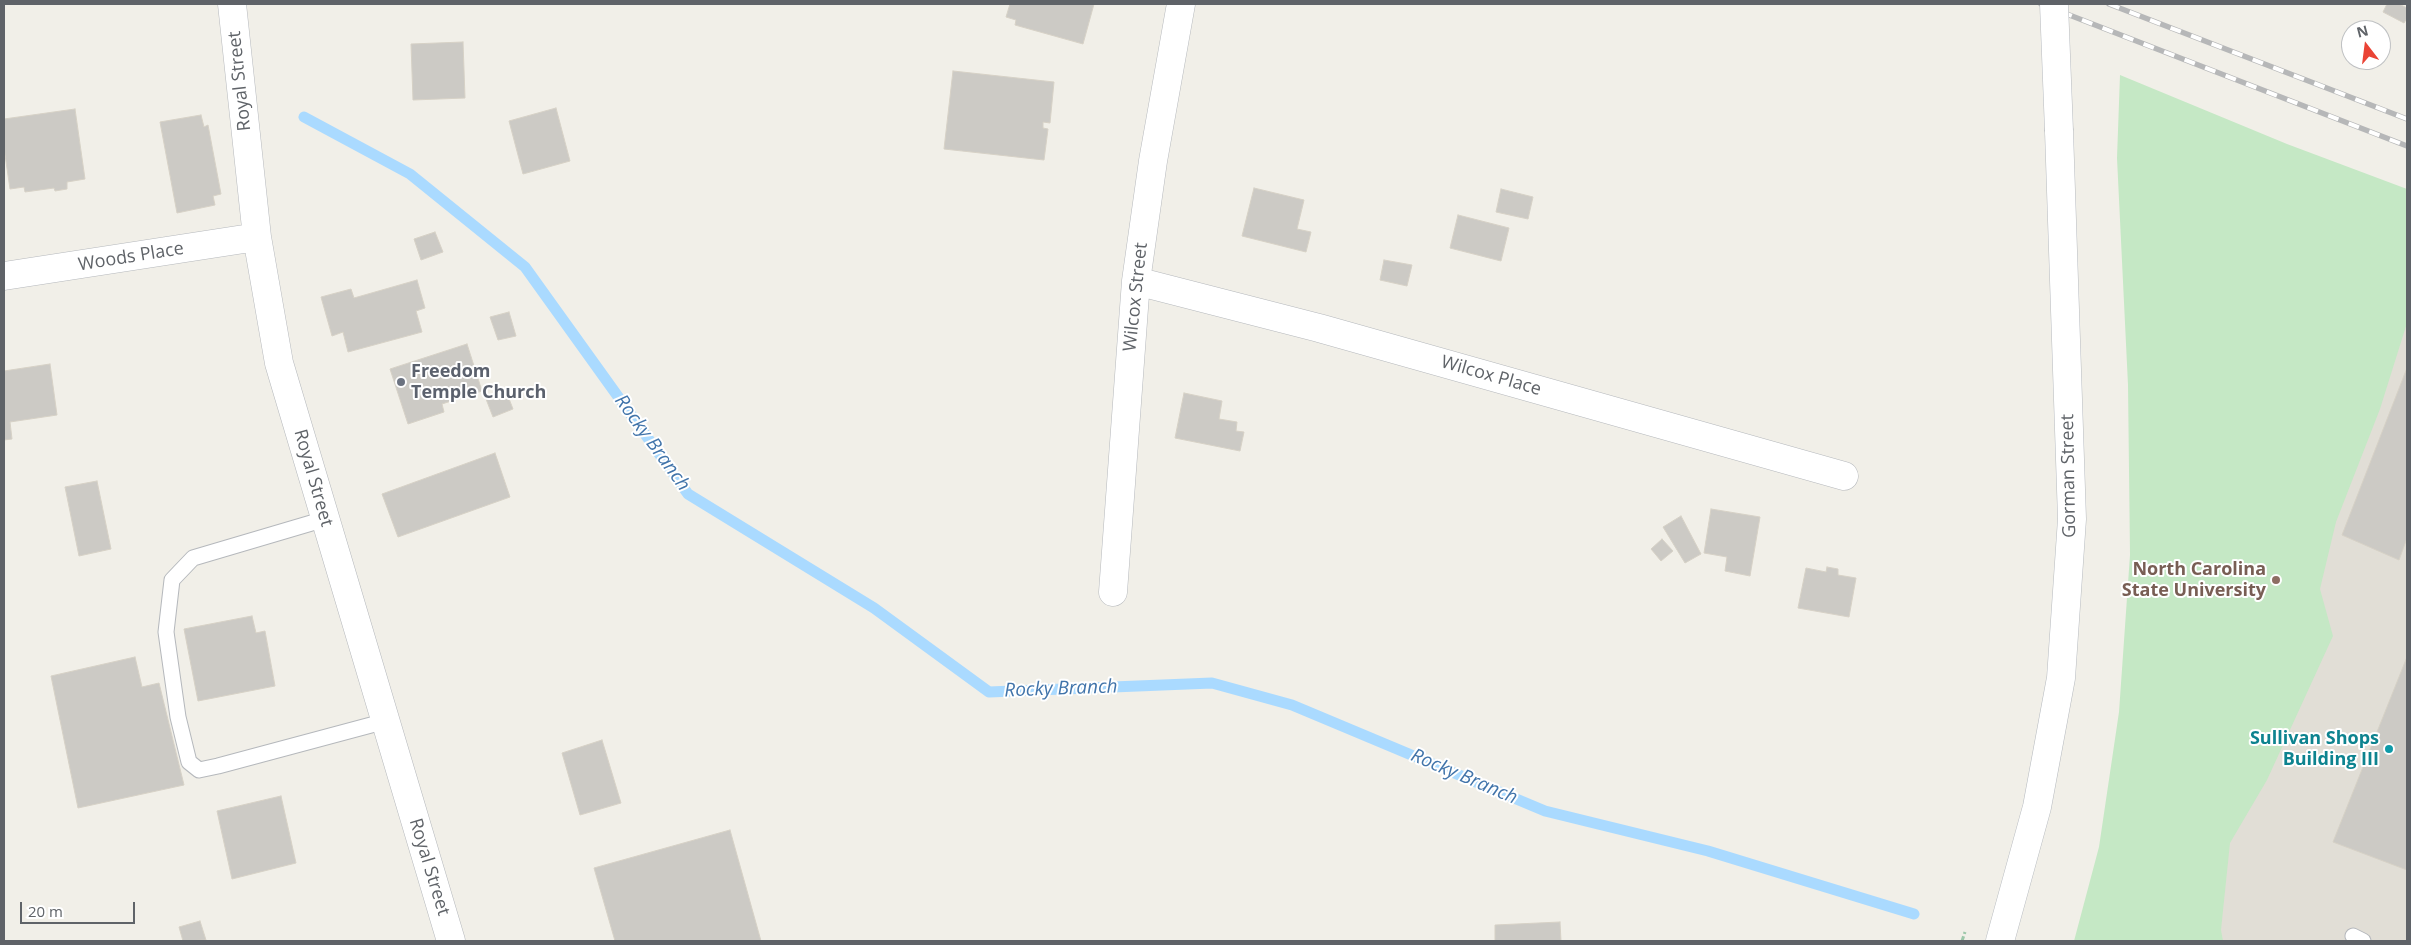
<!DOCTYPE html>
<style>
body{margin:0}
#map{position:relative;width:2411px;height:945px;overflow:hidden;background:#f1efe8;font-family:"Open Sans",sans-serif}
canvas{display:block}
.frame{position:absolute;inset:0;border:5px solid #5f6368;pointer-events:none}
.north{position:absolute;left:2341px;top:20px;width:50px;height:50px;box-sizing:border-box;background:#fff;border:1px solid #bfc1c3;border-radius:50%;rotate:345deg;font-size:14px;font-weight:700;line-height:20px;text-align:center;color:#5f6368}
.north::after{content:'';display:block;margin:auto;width:18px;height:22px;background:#ea4335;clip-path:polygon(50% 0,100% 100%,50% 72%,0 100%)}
.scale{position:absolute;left:20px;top:902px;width:115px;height:22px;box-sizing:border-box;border:2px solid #5f6368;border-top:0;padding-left:6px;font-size:15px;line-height:18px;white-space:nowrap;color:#5f6368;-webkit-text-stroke:4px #fff;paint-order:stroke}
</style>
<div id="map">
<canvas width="2411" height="945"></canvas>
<div class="frame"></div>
<div class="north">N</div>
<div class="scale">20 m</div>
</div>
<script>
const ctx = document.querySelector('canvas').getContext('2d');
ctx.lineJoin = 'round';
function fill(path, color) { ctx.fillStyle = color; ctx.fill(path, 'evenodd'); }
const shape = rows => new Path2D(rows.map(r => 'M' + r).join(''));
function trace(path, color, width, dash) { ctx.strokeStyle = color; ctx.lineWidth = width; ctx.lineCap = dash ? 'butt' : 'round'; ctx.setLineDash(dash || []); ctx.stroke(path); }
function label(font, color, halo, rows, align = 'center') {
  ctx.font = font + ' "Open Sans",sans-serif'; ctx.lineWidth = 4; ctx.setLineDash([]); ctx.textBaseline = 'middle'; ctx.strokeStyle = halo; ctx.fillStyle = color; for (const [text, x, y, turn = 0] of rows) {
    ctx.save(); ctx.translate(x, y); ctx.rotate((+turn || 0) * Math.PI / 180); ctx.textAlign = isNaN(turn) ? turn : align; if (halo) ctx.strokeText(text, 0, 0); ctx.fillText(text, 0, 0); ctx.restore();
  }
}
fill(shape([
 [2407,218,2407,941,2133,941]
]), '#e1ded6');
fill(shape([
 [2120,75,2287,144,2407,189,2407,323,2380,409,2336,522,2320,589,2333,636,2267,780,2230,843,2221,930,2223,941,2074,941,2099,847,2119,712,2130,555,2128,385,2117,158]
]), '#c5e8c5');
trace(shape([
 [304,117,410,174,525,267,688,494,874,608,989,692,1212,683,1292,705,1545,811,1708,851,1914,914]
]), '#aadaff', 11);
const building = shape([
 [1010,4,1094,4,1083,44,1015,25,1016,20,1006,17,1010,4],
 [2387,4,2399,4,2407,8,2407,18,2404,23,2383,12,2387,4],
 [463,42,465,98,413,100,411,44,463,42],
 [953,71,1054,82,1050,123,1043,122,1043,128,1048,129,1044,160,944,149,953,71],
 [556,108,570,161,523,174,509,121,556,108],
 [75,109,85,179,67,182,67,189,55,191,54,188,25,192,24,187,10,189,4,148,4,119,75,109],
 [201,115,204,127,208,125,221,194,213,196,215,205,177,213,160,122,201,115],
 [1254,188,1304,200,1297,229,1311,232,1306,252,1242,236,1254,188],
 [1501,189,1533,197,1528,219,1496,212,1501,189],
 [1458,215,1509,228,1501,261,1450,248,1458,215],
 [435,232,443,252,421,260,414,239,435,232],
 [1384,260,1412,265,1407,286,1380,280,1384,260],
 [417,280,425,308,416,311,422,332,348,352,343,332,332,336,321,297,351,289,354,298,417,280],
 [509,312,516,336,498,340,490,317,509,312],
 [467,344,482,391,442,404,444,412,408,424,390,369,467,344],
 [50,364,57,415,10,422,12,439,4,440,4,371,50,364],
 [2407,368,2407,538,2399,560,2342,535,2407,368],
 [506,391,513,409,493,417,486,399,506,391],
 [1184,393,1222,401,1219,419,1237,422,1236,431,1244,432,1240,451,1175,438,1184,393],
 [495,453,510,497,398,537,382,494,495,453],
 [97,481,111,549,79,556,65,487,97,481],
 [1711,509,1760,517,1750,576,1725,571,1727,557,1704,553,1711,509],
 [1681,516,1701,554,1685,563,1663,527,1681,516],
 [1662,539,1673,551,1661,561,1651,549,1662,539],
 [1827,567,1838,569,1838,575,1856,578,1849,617,1798,608,1806,568,1826,572,1827,567],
 [252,616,256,633,265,631,275,686,198,701,184,629,252,616],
 [135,657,142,687,159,683,184,785,78,808,51,676,135,657],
 [2407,657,2407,870,2333,842,2407,657],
 [602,740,621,803,580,815,562,753,602,740],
 [281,796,296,863,232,879,217,811,281,796],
 [730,830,761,941,615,941,594,868,730,830],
 [200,921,206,940,183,941,179,927,200,921],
 [1560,922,1561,941,1495,941,1495,925,1560,922]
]);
fill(building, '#cccac5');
trace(building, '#d6d1c6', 1);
const service = shape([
 [325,519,193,558,172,580,166,632,178,717,189,762,199,770,218,766,386,721],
 [2353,936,2363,941]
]);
const minor = shape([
 [232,4,257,237,279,363,451,941],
 [4,276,257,237],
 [1136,281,1319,328,1844,476],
 [1113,592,1136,281,1153,161,1181,4]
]);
const secondary = shape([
 [2000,941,2037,807,2061,678,2072,519,2059,131]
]);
trace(service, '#b5b8bc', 17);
trace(minor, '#b5b8bc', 29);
trace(secondary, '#b6babf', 29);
trace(shape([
 [1962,941,1965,932]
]), '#9cc7a9', 3, [5, 2.5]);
trace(service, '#fff', 15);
trace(minor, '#fff', 28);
trace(secondary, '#fff', 28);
const rail = shape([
 [2041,4,2407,146],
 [2109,4,2407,119]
]);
trace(rail, '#b6b7b8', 5.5);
trace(rail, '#fff', 4, [11]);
const secondaryBridge = shape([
 [2054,4,2059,131]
]);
trace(secondaryBridge, '#b6babf', 29, []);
trace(secondaryBridge, '#fff', 28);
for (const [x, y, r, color] of [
 [401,382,5,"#6b7280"],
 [2276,580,5,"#8d6e63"],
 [2389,749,5,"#0f9aa8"]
]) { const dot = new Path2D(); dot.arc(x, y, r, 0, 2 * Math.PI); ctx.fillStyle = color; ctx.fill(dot); trace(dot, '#fff', 2); }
label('18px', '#5f6368', '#fff', [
 ["Royal Street",240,81,-96],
 ["Woods Place",131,257,-9],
 ["Wilcox Street",1136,297,-84],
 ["Wilcox Place",1491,376,16],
 ["Gorman Street",2069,476,-91],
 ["Royal Street",313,478,74],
 ["Royal Street",429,867,73]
]);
label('bold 18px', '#5b616d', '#fff', [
 ["Freedom",411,372],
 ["Temple Church",411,393]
], 'left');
label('bold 18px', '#785e54', '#fff', [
 ["North Carolina",2266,570],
 ["State University",2266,591]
], 'right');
label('bold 18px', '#0d838f', '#fff', [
 ["Sullivan Shops",2379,739],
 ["Building III",2379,760]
], 'right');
label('italic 19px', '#4174aa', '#fff', [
 ["Rocky Branch",652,443,54],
 ["Rocky Branch",1061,689,-2],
 ["Rocky Branch",1464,777,23]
]);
</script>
